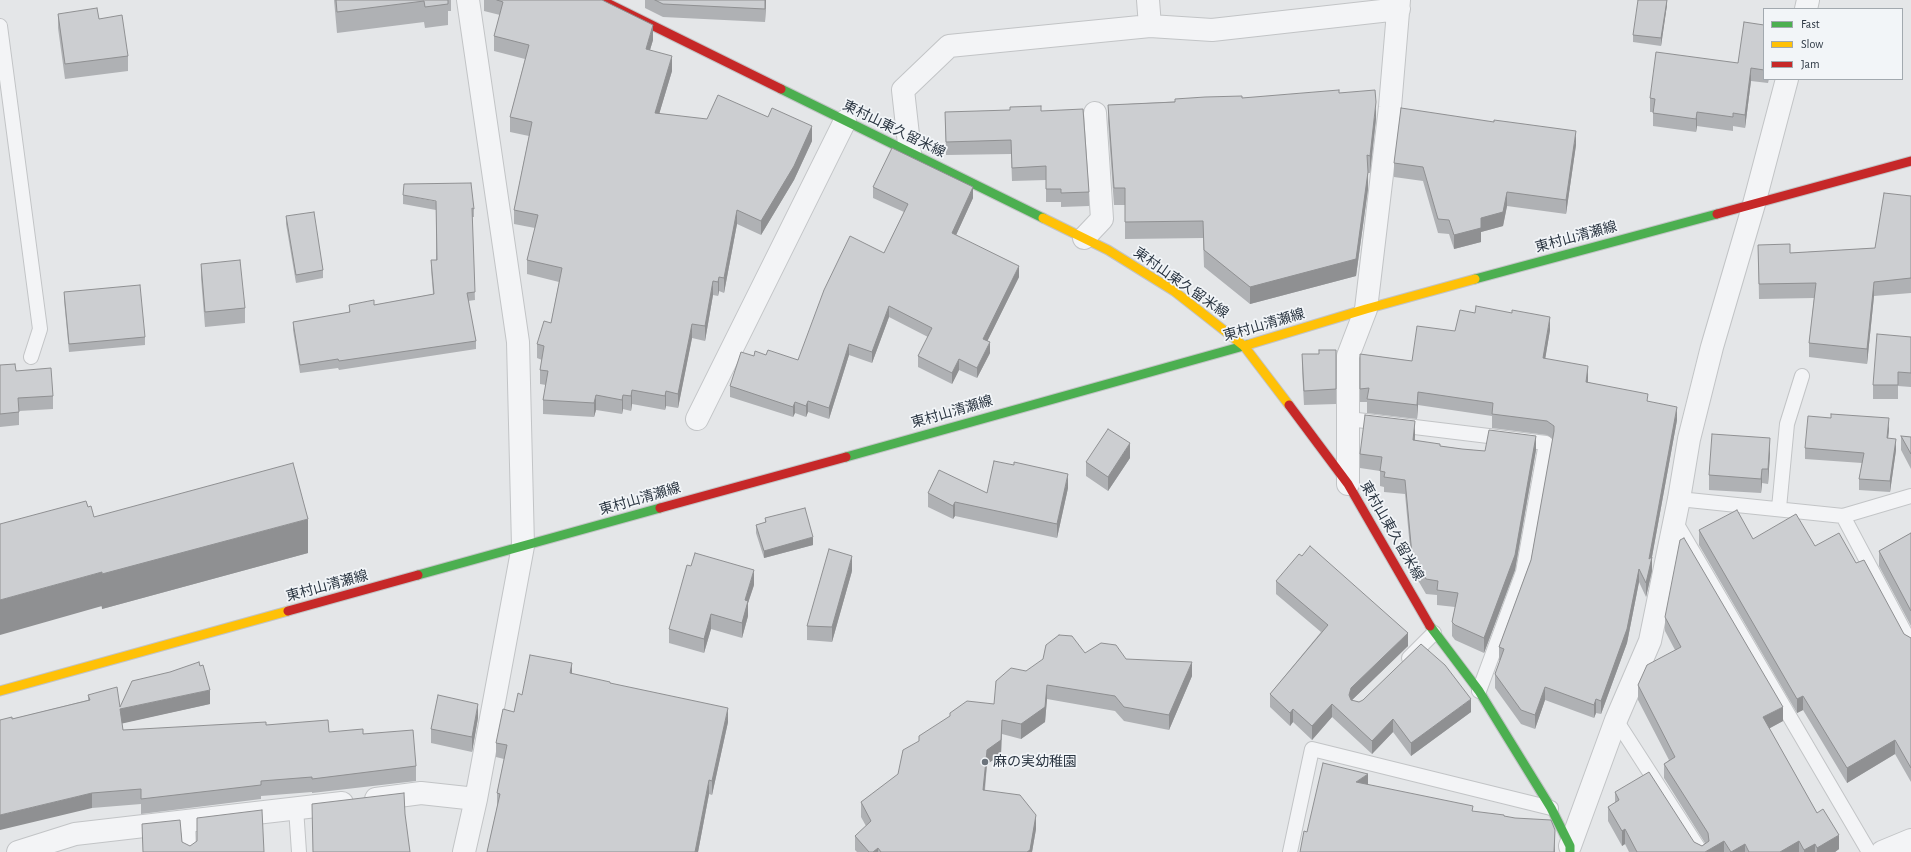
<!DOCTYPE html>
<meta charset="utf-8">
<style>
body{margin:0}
#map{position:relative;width:1911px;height:852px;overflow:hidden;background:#e4e6e8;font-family:"Alegreya Sans",sans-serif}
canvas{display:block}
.legend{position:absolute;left:1763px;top:8px;width:140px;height:72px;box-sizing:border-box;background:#f2f5f8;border:1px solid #a2a9af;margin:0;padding:5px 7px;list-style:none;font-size:12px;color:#2b3642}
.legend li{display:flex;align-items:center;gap:8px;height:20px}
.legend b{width:20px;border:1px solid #a2a9af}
</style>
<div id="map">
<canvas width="1911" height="852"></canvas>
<ul class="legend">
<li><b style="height:5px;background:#4caf50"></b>Fast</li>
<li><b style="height:5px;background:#ffc107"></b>Slow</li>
<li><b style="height:5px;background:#c62828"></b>Jam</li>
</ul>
</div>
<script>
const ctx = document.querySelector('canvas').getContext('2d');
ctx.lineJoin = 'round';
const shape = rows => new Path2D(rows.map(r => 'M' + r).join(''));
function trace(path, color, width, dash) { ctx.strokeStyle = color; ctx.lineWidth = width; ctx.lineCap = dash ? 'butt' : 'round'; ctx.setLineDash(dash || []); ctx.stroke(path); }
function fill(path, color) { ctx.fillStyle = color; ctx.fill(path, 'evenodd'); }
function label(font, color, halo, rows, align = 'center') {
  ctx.font = font + ' "Alegreya Sans","Noto Sans JP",sans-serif'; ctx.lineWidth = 3.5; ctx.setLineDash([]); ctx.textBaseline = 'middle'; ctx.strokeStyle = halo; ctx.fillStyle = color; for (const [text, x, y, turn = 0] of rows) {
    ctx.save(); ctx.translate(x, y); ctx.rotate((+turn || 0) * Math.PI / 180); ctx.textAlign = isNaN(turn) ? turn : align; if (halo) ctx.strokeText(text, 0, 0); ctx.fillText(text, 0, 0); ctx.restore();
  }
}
const lane = shape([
 [0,26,40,329,31,357],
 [1349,419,1546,443,1523,572,1479,691],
 [1679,499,1843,516,1911,496],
 [1779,508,1787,424,1802,376],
 [1843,516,1911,644],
 [1675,521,1869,852],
 [1409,658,1434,633],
 [1616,720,1701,852],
 [296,808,299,852],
 [188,821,189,852],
 [1290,852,1312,749,1551,808]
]);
const street = shape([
 [1148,0,1150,26],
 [1806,9,1808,0],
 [910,153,903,90,949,46,1150,26,1212,30,1399,9],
 [1084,238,1102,219,1095,113],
 [697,419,845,121],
 [1348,484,1348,356,1366,309,1390,107,1399,0],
 [376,799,421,793,476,799],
 [1570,846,1616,720,1650,641,1679,499,1689,439,1712,347,1754,204,1787,79],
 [18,852,75,834,342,803],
 [464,852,476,799,523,546,518,342,468,0],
 [1882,852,1911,840]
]);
const fast = shape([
 [781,89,1043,218],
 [1475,279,1717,214],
 [846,457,1247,345],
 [418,575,660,508],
 [1430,626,1479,691,1551,808,1570,846,1570,852]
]);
const slow = shape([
 [1043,218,1108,250,1174,291,1244,346,1289,405],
 [1247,345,1366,309,1475,279],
 [0,691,288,611]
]);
const jam = shape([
 [601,0,781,89],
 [1717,214,1911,161],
 [1289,405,1348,484,1430,626],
 [660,508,846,457],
 [288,611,418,575]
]);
trace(lane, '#c2c4c6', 16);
trace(street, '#c2c4c6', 24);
trace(fast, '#c2c4c6', 11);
trace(slow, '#c2c4c6', 11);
trace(jam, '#c2c4c6', 11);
trace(lane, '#f3f4f6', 14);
trace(street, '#f3f4f6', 22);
trace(fast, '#4caf50', 9);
trace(slow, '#ffc107', 9);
trace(jam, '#c62828', 9);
fill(shape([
 [334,0,451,0,451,11,448,11,448,25,425,28,424,22,337,33],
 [484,0,602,0,653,40,650,50,672,71,659,114,812,141,794,180,761,235,737,224,724,293,719,291,718,296,713,295,705,341,692,338,678,408,666,406,665,410,632,404,631,411,623,409,622,414,596,410,594,417,543,414,543,400,546,385,540,384,540,370,542,360,537,358,537,344,551,323,559,282,527,274,527,260,535,228,514,224,514,210,529,136,510,132,510,117,525,59,494,51,494,36,500,15,484,11],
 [645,0,766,0,765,22,663,17,645,8],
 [1667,0,1667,5,1661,46,1633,42,1633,35],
 [58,14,99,19,128,56,128,71,65,79,58,28],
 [1764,25,1764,79,1769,79,1768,83,1751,81,1745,128,1733,126,1733,131,1697,126,1696,132,1653,126,1653,112,1650,112,1650,98,1738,63],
 [1339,93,1376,119,1370,173,1368,173,1368,189,1356,276,1250,304,1204,267,1203,238,1125,239,1125,205,1114,205,1108,122,1108,105],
 [1041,111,1089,192,1089,206,1061,207,1061,202,1046,202,1046,180,1012,181,1011,154,946,155,945,112],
 [1576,145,1566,214,1507,206,1503,226,1481,232,1481,242,1454,249,1449,234,1438,233,1423,181,1394,177,1394,163],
 [873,187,973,198,956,235,1019,277,987,341,990,353,977,378,959,370,952,384,918,367,918,356,928,337,889,317,872,363,849,355,829,419,808,412,806,417,795,413,793,417,730,397,730,386,754,356,766,355,798,360,884,253,904,212,873,198],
 [403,195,474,209,474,217,472,217,475,300,468,301,476,341,476,349,339,370,338,368,300,373,293,330,293,322,349,313,349,305,374,305,433,294,431,269,431,260,436,260,436,210,403,204],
 [1911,196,1911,293,1874,296,1867,364,1809,357,1809,343,1814,298,1759,299,1758,245,1790,253,1875,248],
 [286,216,323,270,323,278,296,283,286,224],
 [201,264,245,308,245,323,205,327,201,278],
 [64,292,145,337,145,345,69,352,64,300],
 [1550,330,1545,359,1588,380,1588,382,1648,401,1677,420,1652,557,1652,571,1646,597,1639,582,1627,643,1601,714,1596,713,1594,718,1545,700,1535,729,1521,724,1495,688,1495,674,1500,660,1499,660,1499,647,1531,560,1553,439,1547,435,1492,428,1492,416,1418,405,1417,419,1367,413,1367,402,1360,402,1360,354,1412,361,1455,331],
 [1911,337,1911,387,1898,386,1898,399,1873,399,1873,385],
 [1336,350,1336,404,1304,405,1302,369,1302,354,1319,354],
 [0,365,16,371,53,396,53,409,19,411,19,425,0,427],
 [1889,429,1888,438,1896,450,1890,492,1859,490,1859,479,1862,463,1805,459,1805,448],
 [1415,436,1415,440,1440,446,1462,449,1485,451,1536,450,1515,570,1484,653,1455,640,1452,636,1452,622,1455,607,1437,605,1437,595,1426,594,1412,570,1405,494,1384,492,1384,487,1380,486,1380,471,1360,468,1360,454],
 [1901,436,1911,437,1911,469,1901,450],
 [1770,453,1768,484,1762,483,1761,493,1709,490,1709,475],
 [1130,458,1108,491,1086,476,1086,462],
 [1068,488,1057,538,955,516,953,519,928,507,928,493,987,493],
 [88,507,94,517,308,553,102,609],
 [765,518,813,545,764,558,756,533,756,525,765,523],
 [1699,530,1753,539,1815,546,1856,563,1904,634,1911,638,1911,782,1895,754,1847,783,1803,710,1797,713,1699,545],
 [1911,533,1911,626,1879,566,1879,551],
 [852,571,832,642,807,640,807,626],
 [1276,581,1408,646,1352,700,1359,702,1471,712,1411,756,1393,732,1372,754,1332,717,1312,740,1293,722,1290,726,1270,707,1270,694,1321,632,1276,594],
 [754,585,748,603,748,616,742,638,711,629,704,653,669,643,669,629],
 [1665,617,1783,721,1769,728,1817,813,1839,849,1835,852,1629,852,1625,844,1622,846,1608,821,1608,807,1615,803,1615,792,1694,842,1702,846,1705,843,1664,778,1664,764,1669,760,1638,700,1638,685,1675,650,1665,631],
 [1085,653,1126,659,1192,676,1169,730,1124,721,1115,711,1047,699,1045,722,1021,739,1002,734,1001,755,987,764,985,790,1036,829,1032,852,857,852,855,850,855,836,866,826,861,817,861,802,994,704,1026,671],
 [572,674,610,683,728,722,712,795,709,794,698,852,487,852,497,807,497,793,504,759,496,757,496,743,514,712,522,695],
 [88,695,120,707,210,704,122,723,123,730,266,725,329,732,363,734,416,766,416,781,312,793,312,792,261,796,261,799,141,814,141,804,92,808,12,719,88,700],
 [478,718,472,752,431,743,431,729]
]), '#afb1b4');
fill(shape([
 [765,0,766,0,765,22],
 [1667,0,1667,5,1661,46,1661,38],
 [653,25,653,40,646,63,646,49],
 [672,56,672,71,655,128,655,113],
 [1751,68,1751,81,1745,128,1745,115],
 [1376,102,1376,119,1370,173,1370,156],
 [1697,112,1697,126,1696,132,1696,119],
 [812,126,812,141,794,180,761,235,761,221],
 [1576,131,1576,145,1566,214,1566,200],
 [1368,172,1368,189,1356,276,1250,304,1250,287],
 [973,187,973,198,952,244,952,233],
 [1507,192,1507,206,1503,226,1481,232,1481,242,1454,249,1454,235,1481,218],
 [737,210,737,224,724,293,724,278],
 [1019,266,1019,277,983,350,983,339],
 [719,277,719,291,718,296,718,282],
 [713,281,713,295,705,341,705,326],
 [1874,282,1874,296,1867,364,1867,349],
 [889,306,889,317,872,363,872,352],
 [1550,317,1550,330,1543,372,1543,358],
 [692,324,692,338,678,408,678,394],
 [990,342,990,353,977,378,977,368],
 [849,344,849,355,829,419,829,408],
 [959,359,959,370,952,384,952,373],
 [1588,366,1588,380,1586,395,1586,382],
 [632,390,632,404,631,411,631,396],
 [666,391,666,406,665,410,665,396],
 [1418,392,1418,405,1417,419,1417,405],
 [596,395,596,410,594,417,594,403],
 [623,395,623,409,622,414,622,400],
 [808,401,808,412,806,417,806,406],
 [795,402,795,413,793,417,793,407],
 [1677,407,1677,420,1651,562,1652,557,1652,571,1646,597,1646,583,1649,559],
 [1889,418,1889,429,1887,449,1887,438],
 [1415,421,1415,436,1413,455,1413,440],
 [1536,436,1536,450,1515,570,1484,653,1484,638],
 [1770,438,1770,453,1768,484,1768,469],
 [1896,439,1896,450,1890,492,1890,481],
 [1130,443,1130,458,1108,491,1108,477],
 [1762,469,1762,483,1761,493,1761,479],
 [1068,474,1068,488,1057,538,1057,524],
 [955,502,955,516,953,519,953,506],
 [308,519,308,553,102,609,102,574],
 [813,537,813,545,764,558,764,551],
 [852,556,852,571,832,642,832,627],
 [1639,569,1639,582,1627,643,1601,714,1601,701],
 [754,570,754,585,748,603,748,616,742,638,742,623,745,600],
 [102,572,102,606,0,635,0,600],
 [711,614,711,629,704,653,704,639],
 [1408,633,1408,646,1351,701,1349,695,1351,688],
 [1192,662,1192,676,1169,730,1169,715],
 [572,663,572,677,570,673],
 [1047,685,1047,699,1045,722,1021,739,1021,724],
 [1545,687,1545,700,1535,729,1535,715],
 [210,690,210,704,120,724,120,709],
 [1803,696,1803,710,1797,713,1797,699],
 [1471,699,1471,712,1411,756,1411,743],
 [1596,699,1596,713,1594,718,1594,705],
 [478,704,478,718,472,752,472,737],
 [1332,704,1332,717,1312,740,1312,726],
 [1783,707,1783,721,1763,732,1763,717],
 [728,708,728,722,712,795,712,781],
 [1293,709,1293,722,1290,726,1290,713],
 [1393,719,1393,732,1372,754,1372,741],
 [1002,720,1001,755,987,764,983,804,983,790,987,750],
 [1895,740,1895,754,1847,783,1847,768],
 [1368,774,1368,789,1356,782],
 [709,780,709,794,698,852,695,852],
 [92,793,92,808,0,830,0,815],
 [1036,815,1036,829,1032,852,1027,852],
 [1625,829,1625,844,1622,846,1622,831],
 [1555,830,1555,852,1554,852],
 [1839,835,1839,849,1835,852,1817,852,1817,848],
 [1724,841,1724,852,1705,852],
 [1799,841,1799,852,1780,852],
 [1745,844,1745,852,1731,852],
 [1815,844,1815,852,1804,852,1804,850],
 [878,848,878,852,873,852]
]), '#8f9092');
const building = shape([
 [336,0,448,0,448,4,425,7,424,1,337,12,336,0],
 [497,0,602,0,653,25,646,49,672,56,655,113,707,119,718,95,768,117,772,108,812,126,794,166,761,221,737,210,724,278,719,277,718,282,713,281,705,326,692,324,678,394,666,391,665,396,632,390,631,396,623,395,622,400,596,395,594,403,543,400,548,371,540,370,544,346,537,344,544,321,551,323,562,268,527,260,538,215,514,210,532,122,510,117,529,45,494,36,503,2,497,0],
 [655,0,765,0,765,9,663,4,655,0],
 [1638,0,1667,0,1661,38,1633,35,1638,0],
 [97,8,99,19,122,15,128,56,65,64,58,14,97,8],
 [1744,22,1764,25,1764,70,1751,68,1745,115,1733,113,1733,117,1697,112,1696,119,1653,113,1655,99,1650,98,1656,52,1738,63,1744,22],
 [1339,90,1339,93,1375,90,1376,102,1370,156,1367,155,1368,172,1356,259,1250,287,1204,250,1203,221,1125,222,1125,188,1114,188,1108,105,1175,102,1175,99,1205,97,1242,96,1242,98,1339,90],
 [1041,106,1041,111,1083,109,1089,192,1061,193,1061,189,1046,189,1046,166,1012,168,1011,140,946,142,945,112,1010,110,1010,107,1041,106],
 [1401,108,1494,122,1494,120,1576,131,1566,200,1507,192,1503,212,1481,218,1481,228,1454,235,1449,220,1438,219,1423,167,1394,163,1401,108],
 [892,148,973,187,952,233,1019,266,983,339,990,342,977,368,959,359,952,373,918,356,932,328,889,306,872,352,849,344,829,408,808,401,806,406,795,402,793,407,730,386,741,352,754,356,755,351,766,355,768,350,798,360,824,290,850,236,884,253,908,204,873,187,892,148],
 [471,183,474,209,472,208,475,292,467,293,476,341,339,361,338,359,300,365,293,322,350,312,349,305,374,300,374,305,434,294,431,260,437,260,436,201,403,195,404,184,471,183],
 [1884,193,1911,196,1911,278,1874,282,1867,349,1809,343,1816,283,1759,284,1758,245,1790,244,1790,253,1875,248,1884,193],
 [314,212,323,270,296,275,286,216,314,212],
 [240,260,245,308,205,312,201,264,240,260],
 [140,285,145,337,69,344,64,292,140,285],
 [1476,306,1512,313,1512,310,1550,317,1543,358,1588,366,1586,382,1648,394,1647,401,1677,407,1649,559,1652,557,1646,583,1639,569,1627,629,1601,701,1596,699,1594,705,1545,687,1535,715,1521,710,1495,674,1504,649,1499,647,1531,560,1554,431,1554,426,1547,421,1492,414,1493,403,1418,392,1417,405,1367,399,1369,388,1360,389,1360,354,1412,361,1417,326,1455,331,1460,310,1475,313,1476,306],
 [1877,334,1911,337,1911,373,1898,372,1898,385,1873,385,1877,334],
 [1319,350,1336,350,1336,389,1304,391,1302,354,1319,354,1319,350],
 [15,364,16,371,51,368,53,396,18,398,19,412,0,414,0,365,15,364],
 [1831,414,1889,418,1887,438,1896,439,1890,481,1859,479,1864,453,1805,448,1808,416,1831,418,1831,414],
 [1365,415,1415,421,1413,440,1440,444,1440,446,1462,449,1485,451,1489,430,1536,436,1515,555,1484,638,1455,625,1452,622,1458,593,1437,590,1438,581,1426,579,1412,555,1405,480,1384,477,1385,472,1380,471,1382,457,1360,454,1365,415],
 [1108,429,1130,443,1108,477,1086,462,1108,429],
 [1712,434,1770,438,1768,469,1762,469,1761,479,1709,475,1712,434],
 [1901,436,1911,437,1911,454,1901,436],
 [994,461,1014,465,1014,462,1068,474,1057,524,955,502,953,506,928,493,939,470,987,493,994,461],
 [293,463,308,519,102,574,102,572,0,600,0,524,86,501,88,507,91,506,94,517,293,463],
 [805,508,813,537,764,551,756,525,766,522,765,518,805,508],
 [1737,510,1753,539,1796,514,1815,546,1839,533,1856,563,1864,560,1904,634,1911,638,1911,768,1895,740,1847,768,1803,696,1797,699,1699,530,1737,510],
 [1911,533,1911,611,1879,551,1911,533],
 [1684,538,1783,707,1763,717,1817,813,1823,809,1839,835,1817,848,1815,844,1804,850,1799,841,1780,852,1749,852,1745,844,1731,852,1724,841,1705,852,1637,852,1625,829,1622,831,1608,807,1619,800,1615,792,1649,772,1694,842,1702,846,1709,841,1708,833,1664,764,1675,757,1638,685,1647,665,1681,647,1665,617,1680,540,1684,538],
 [1310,546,1408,633,1351,688,1349,695,1351,700,1359,702,1363,700,1421,644,1445,665,1471,699,1411,743,1393,719,1372,741,1332,704,1312,726,1293,709,1290,713,1270,694,1328,625,1276,581,1299,554,1302,556,1310,546],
 [829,549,852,556,832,627,807,626,829,549],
 [695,553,754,570,745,600,748,601,742,623,711,614,704,639,669,629,687,565,691,566,695,553],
 [1059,635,1072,636,1085,653,1101,643,1116,645,1126,659,1192,662,1169,715,1124,707,1115,696,1047,685,1045,707,1021,724,1002,720,1001,740,987,750,983,790,1020,795,1036,815,1030,850,1027,852,881,852,878,848,873,852,869,852,855,836,871,821,861,802,898,774,903,750,919,741,919,736,950,716,950,713,967,701,994,704,996,681,1011,668,1026,671,1043,659,1046,645,1059,635],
 [530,655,572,663,570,673,610,682,610,683,728,708,712,781,709,780,695,852,487,852,500,794,497,793,507,745,496,743,503,709,514,712,518,693,522,695,530,655],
 [199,662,200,666,203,665,210,690,120,709,123,730,266,722,266,725,328,720,329,732,363,729,363,734,413,730,416,766,312,779,312,777,261,781,261,785,141,799,141,789,92,793,0,815,0,720,12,717,12,719,90,700,88,695,117,687,120,707,132,681,170,672,199,662],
 [438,695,478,704,472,737,431,729,438,695],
 [1323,763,1368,774,1356,782,1473,806,1472,811,1504,815,1504,816,1515,818,1551,820,1555,830,1554,852,1300,852,1304,831,1307,832,1323,763],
 [404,793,405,814,410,852,313,852,312,804,404,793],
 [262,810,264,852,143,852,142,824,180,820,182,842,190,846,197,841,197,818,262,810]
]);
fill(building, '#ccced1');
trace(building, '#8f9092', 1);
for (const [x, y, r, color] of [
 [985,762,4,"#6c747c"]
]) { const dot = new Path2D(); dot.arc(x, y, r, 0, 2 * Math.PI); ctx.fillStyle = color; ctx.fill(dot); trace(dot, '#f2f5f8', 1.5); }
label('14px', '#2b3642', '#f2f5f8', [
 ["東村山東久留米線",894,129,26],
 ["東村山清瀬線",1576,237,-15],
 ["東村山東久留米線",1181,283,35],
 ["東村山清瀬線",1264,325,-16],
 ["東村山清瀬線",952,412,-16],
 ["東村山清瀬線",640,499,-16],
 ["東村山東久留米線",1392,531,60],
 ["東村山清瀬線",327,586,-15]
]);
label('14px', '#2b3642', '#f2f5f8', [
 ["麻の実幼稚園",993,762]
], 'left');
</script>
